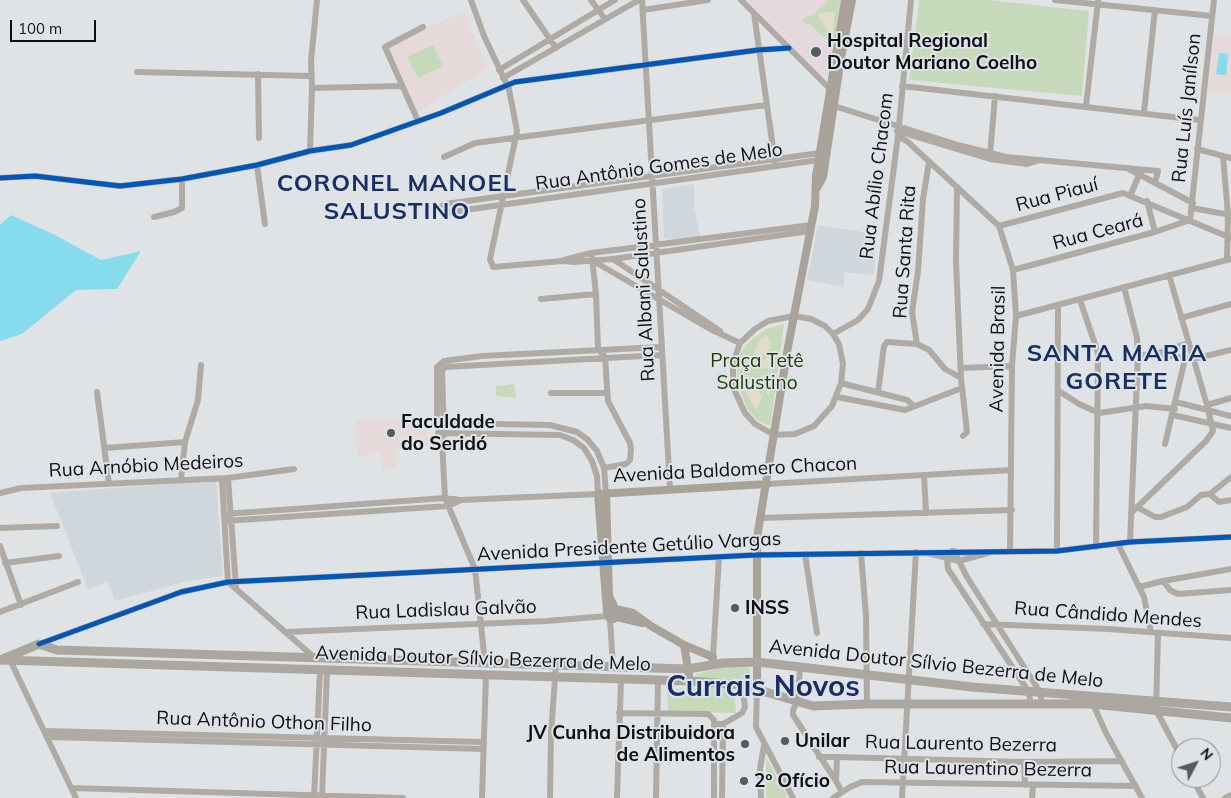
<!DOCTYPE html>
<meta charset="utf-8">
<style>
body{margin:0}
#map{position:relative;width:1231px;height:798px;overflow:hidden;background:#e0e3e5;font-family:Mulish,sans-serif}
canvas{display:block}
.north{position:absolute;left:1171px;top:738px;width:50px;height:50px;box-sizing:border-box;background:#dde3e8;border:1px solid #8a8e92;border-radius:50%;rotate:50deg;font-size:14px;font-weight:700;line-height:20px;text-align:center;color:#0d0f11}
.north::after{content:'';display:block;margin:auto;width:18px;height:22px;background:#57595b;clip-path:polygon(50% 0,100% 100%,50% 72%,0 100%)}
.scale{position:absolute;left:10px;top:20px;width:86px;height:22px;box-sizing:border-box;border:2px solid #0d0f11;border-top:0;padding-left:6px;font-size:15px;line-height:18px;white-space:nowrap;color:#0d0f11;-webkit-text-stroke:4px #dde3e8;paint-order:stroke}
</style>
<div id="map">
<canvas width="1231" height="798"></canvas>
<div class="north">N</div>
<div class="scale">100 m</div>
</div>
<script>
const ctx = document.querySelector('canvas').getContext('2d');
ctx.lineJoin = 'round';
function fill(path, color) { ctx.fillStyle = color; ctx.fill(path, 'evenodd'); }
const shape = rows => new Path2D(rows.map(r => 'M' + r).join(''));
function trace(path, color, width, dash) { ctx.strokeStyle = color; ctx.lineWidth = width; ctx.lineCap = dash ? 'butt' : 'round'; ctx.setLineDash(dash || []); ctx.stroke(path); }
function label(font, color, halo, rows, align = 'center') {
  ctx.font = font + ' Mulish,sans-serif'; ctx.lineWidth = 4; ctx.setLineDash([]); ctx.textBaseline = 'middle'; ctx.strokeStyle = halo; ctx.fillStyle = color; for (const [text, x, y, turn = 0] of rows) {
    ctx.save(); ctx.translate(x, y); ctx.rotate((+turn || 0) * Math.PI / 180); ctx.textAlign = isNaN(turn) ? turn : align; if (halo) ctx.strokeText(text, 0, 0); ctx.fillText(text, 0, 0); ctx.restore();
  }
}
fill(shape([
 [694,184,694,206,701,240,664,239,662,189],
 [818,225,876,234,874,275,845,272,843,287,807,280],
 [216,480,223,576,187,581,115,601,108,582,88,589,50,493]
]), '#cfd7dd');
fill(shape([
 [464,11,488,68,415,114,383,48],
 [1215,34,1231,35,1231,94,1208,92],
 [427,417,428,445,397,447,397,469,383,469,379,453,358,457,354,420]
]), '#e6d9d9');
fill(shape([
 [747,0,842,0,828,75,821,76]
]), '#e5d9de');
fill(shape([
 [829,0,840,0,833,47,830,49,827,46,827,40,810,24,805,24,802,21,805,17,813,15],
 [919,0,988,0,1089,11,1082,96,909,80],
 [433,45,443,66,418,78,407,57],
 [784,324,770,426,759,421,748,410,736,380,738,364,743,349,753,338,767,329],
 [514,384,516,398,496,396,496,386],
 [728,666,746,666,750,668,751,685,737,679,697,678,695,676,696,674],
 [734,688,736,713,668,712,667,689],
 [766,757,786,793,787,798,768,798,766,796]
]), '#c6d9bb');
fill(shape([
 [835,11,832,43,830,45,826,28,817,14],
 [767,335,771,347,759,359,754,353,759,341],
 [776,349,773,369,761,368,762,362],
 [760,375,771,377,769,397,760,384],
 [755,383,762,398,756,410,744,389]
]), '#e1ddca');
fill(shape([
 [1219,53,1228,54,1226,75,1216,74],
 [947,59,967,61,966,71,946,69],
 [11,215,53,234,101,260,141,251,117,289,76,290,22,334,0,341,0,225]
]), '#86dcec');
trace(shape([
 [471,0,484,36,509,89,517,131,490,259,493,267,563,261,574,262,613,259,810,231],
 [523,0,556,48],
 [591,0,605,19],
 [642,0,670,489],
 [741,0,830,89],
 [1055,0,1212,16],
 [643,10,708,0],
 [754,13,775,162],
 [499,70,615,0],
 [137,72,310,76],
 [258,74,259,138],
 [503,78,639,0],
 [902,86,1199,120],
 [312,88,402,86],
 [834,106,958,145,1006,157,1158,171,1155,183],
 [1086,106,1098,1],
 [1144,112,1155,10],
 [418,121,385,47,423,27],
 [897,131,990,159,1027,164,1037,161],
 [898,136,908,142,999,226,1013,270,1016,316,1012,366,1010,551],
 [1197,149,1231,158],
 [310,151,312,88,311,61,317,0],
 [990,155,995,96],
 [1223,156,1228,215,1227,260],
 [444,157,475,143,766,105],
 [819,160,444,213,441,207,445,204,820,153],
 [257,165,265,224],
 [1127,168,1193,203],
 [0,178,35,176,120,186,182,179,257,165,310,151,351,145,441,113,515,82,758,50,789,48],
 [957,187,956,262,961,378,967,432,963,436],
 [1131,194,1139,175],
 [1147,201,1155,232],
 [1192,208,1231,215],
 [154,217,174,212,182,208,182,179],
 [999,226,1123,193,1231,238],
 [592,258,596,294,598,349,605,357,608,401,630,443,631,450,630,460,626,464,604,468],
 [613,259,720,331],
 [564,260,591,253,811,225],
 [595,262,710,329,740,343],
 [1013,270,1155,232,1190,220,1214,0],
 [1124,287,1137,338,1138,355,1130,542],
 [541,299,596,294],
 [1080,300,1098,353,1096,547],
 [794,316,811,319,825,326,833,334,839,344,843,364,841,383,832,406,814,426,795,434,774,435,755,424,745,413,733,387,733,363,740,343,755,329,768,321,794,316],
 [1016,316,1231,259],
 [1181,318,1231,304],
 [833,334,858,320,868,309,879,281,898,136,911,0],
 [917,344,912,312,918,271,923,199,929,162],
 [1158,353,1188,343],
 [1138,355,1156,354,1193,359,1231,350],
 [961,368,1012,366],
 [841,383,907,400,914,406],
 [1059,391,1079,404,1099,413,1146,406,1175,409],
 [97,392,109,484],
 [878,392,884,346,887,342,917,344,929,350,945,369,961,378],
 [551,393,607,393],
 [837,397,905,410,962,388],
 [1176,402,1231,416],
 [1207,405,1231,398],
 [1173,415,1231,428],
 [441,423,550,425,577,432,587,439,597,451,604,468,606,493],
 [444,435,442,371,445,367,661,355],
 [1165,444,1185,359],
 [105,448,185,442],
 [924,475,926,513],
 [228,478,236,586],
 [181,479,185,442,198,400,201,365],
 [222,479,228,582,315,658],
 [767,484,1011,470],
 [0,493,21,488,228,478,294,469],
 [1210,494,1219,502,1231,500],
 [1137,507,1155,517,1161,517,1187,507,1201,495,1210,494,1231,477],
 [1131,513,1206,441,1213,431,1207,405,1169,275],
 [225,514,445,498,461,500,598,494,597,476,592,461,584,448,573,440,560,435,438,433],
 [761,518,1012,510],
 [225,521,448,506,461,500],
 [0,528,57,526],
 [1118,544,1144,597,1151,632],
 [0,546,21,605],
 [952,551,947,559,948,569,1028,691,1031,703],
 [954,551,967,577,1040,692,1042,704],
 [1057,551,1058,306],
 [861,553,866,616,867,704],
 [928,553,959,561,988,553],
 [805,554,817,633],
 [5,563,59,556],
 [1163,581,1170,590,1178,594,1231,590],
 [1139,587,1163,581,1231,569],
 [0,612,78,582],
 [610,619,613,667],
 [983,624,1108,629,1231,638],
 [286,632,547,621,607,616],
 [1158,633,1156,710,1181,757],
 [39,644,181,592,228,582,755,555,1057,551,1130,542,1231,537],
 [713,657,719,557],
 [11,662,76,798],
 [485,663,475,569,445,498,442,441,437,423,437,367,444,361,482,356,661,347],
 [800,667,798,700,793,710,793,715,836,781],
 [757,690,756,727,793,798],
 [1092,702,1106,733,1142,798],
 [619,713,708,714,714,720,714,724],
 [45,731,482,742],
 [48,737,483,749],
 [819,757,837,757],
 [1024,762,1025,785],
 [1192,778,1203,798],
 [71,788,403,798],
 [842,792,836,781,837,757,1024,762,1121,761],
 [314,798,320,671],
 [322,798,327,671],
 [482,798,486,675],
 [550,798,551,733,556,665],
 [617,798,621,680],
 [656,798,658,680],
 [714,798,714,724,723,724,742,713,745,707,742,685],
 [722,798,723,724],
 [761,798,760,769,764,745],
 [833,798,850,787,862,782,1136,786],
 [902,798,916,552],
 [1032,798,1033,786],
 [1225,798,1231,795]
]), '#b0aaa4', 6);
trace(shape([
 [817,188,823,177,841,58,852,0],
 [606,493,609,596,618,614,614,619,610,619,607,612,614,608],
 [616,609,633,613,651,626,684,645,713,657,712,665],
 [607,612,598,494,767,484],
 [617,617,642,623],
 [684,645,690,681],
 [757,690,757,538,788,347,815,206,816,176,845,0]
]), '#a8a299', 8);
trace(shape([
 [0,660,39,644,57,650,688,669,723,663,757,662,972,687,1231,707],
 [0,660,690,681,742,685,813,706,867,704,1092,704,1231,718]
]), '#aba7a0', 9);
trace(shape([
 [0,178,35,176,120,186,182,179,257,165,310,151,351,145,441,113,515,82,758,50,789,48],
 [39,644,181,592,228,582,755,555,1057,551,1130,542,1231,537]
]), '#0057b8', 5);
for (const [x, y, r, color] of [
 [816,52,6,"#57595b"],
 [391,433,5,"#57595b"],
 [735,608,5,"#57595b"],
 [785,741,5,"#57595b"],
 [745,744,5,"#57595b"],
 [744,781,5,"#57595b"]
]) { const dot = new Path2D(); dot.arc(x, y, r, 0, 2 * Math.PI); ctx.fillStyle = color; ctx.fill(dot); trace(dot, '#dde3e8', 2); }
label('bold 19px', '#0d0f11', '#dde3e8', [
 ["Hospital Regional",827,41],
 ["Doutor Mariano Coelho",827,63],
 ["Faculdade",401,422],
 ["do Seridó",401,444],
 ["INSS",745,608],
 ["JV Cunha Distribuidora",735,733,"right"],
 ["de Alimentos",735,755,"right"],
 ["Unilar",795,741],
 ["2º Ofício",754,781]
], 'left');
label('19px', '#0d0f11', '#dde3e8', [
 ["Rua Luís Janílson",1187,108,-84],
 ["Rua Antônio Gomes de Melo",659,167,-8],
 ["Rua Abílio Chacom",877,176,-83],
 ["Rua Piauí",1057,195,-15],
 ["Rua Ceará",1098,232,-15],
 ["Rua Santa Rita",905,252,-86],
 ["Rua Albani Salustino",644,290,-93],
 ["Avenida Brasil",998,349,-89],
 ["Rua Arnóbio Medeiros",146,466,-3],
 ["Avenida Baldomero Chacon",735,470,-3],
 ["Avenida Presidente Getúlio Vargas",629,547,-3],
 ["Rua Ladislau Galvão",446,610,-2],
 ["Rua Cândido Mendes",1108,615,4],
 ["Avenida Doutor Sílvio Bezerra de Melo",483,659,2],
 ["Avenida Doutor Sílvio Bezerra de Melo",936,664,6],
 ["Rua Antônio Othon Filho",264,722,2],
 ["Rua Laurento Bezerra",961,744,1],
 ["Rua Laurentino Bezerra",988,769,1]
]);
label('19px', '#203b04', '#dde3e8', [
 ["Praça Tetê",757,361],
 ["Salustino",757,383]
]);
ctx.letterSpacing = '1px';
label('bold 24px', '#182e64', '#dde3e8', [
 ["CORONEL MANOEL",397,184],
 ["SALUSTINO",397,212],
 ["SANTA MARIA",1117,354],
 ["GORETE",1117,382]
]);
ctx.letterSpacing = '0px';
label('bold 29px', '#182e64', '#dde3e8', [
 ["Currais Novos",763,687]
]);
</script>
